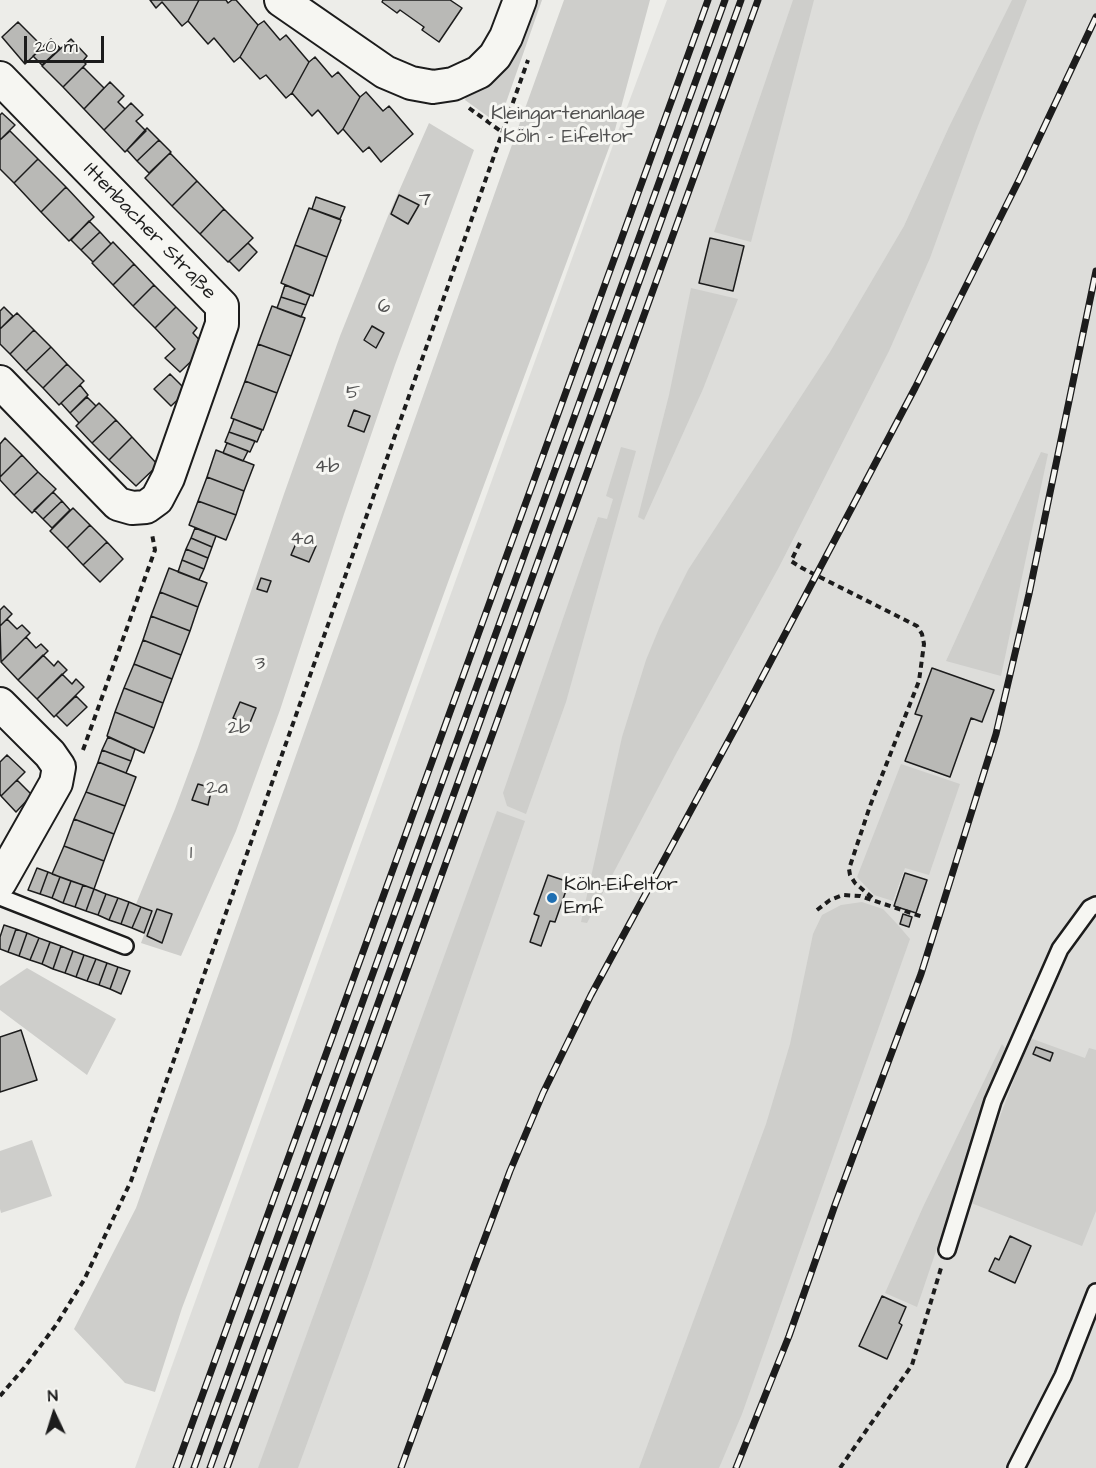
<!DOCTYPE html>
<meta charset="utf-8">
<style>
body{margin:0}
#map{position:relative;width:1096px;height:1468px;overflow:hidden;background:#edede9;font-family:"Architects Daughter",sans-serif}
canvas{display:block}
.north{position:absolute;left:24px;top:1384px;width:60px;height:60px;-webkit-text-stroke:4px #f6f6f2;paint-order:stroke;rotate:356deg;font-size:16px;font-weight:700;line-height:24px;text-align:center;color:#1c1c1c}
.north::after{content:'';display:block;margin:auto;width:21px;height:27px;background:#1c1c1c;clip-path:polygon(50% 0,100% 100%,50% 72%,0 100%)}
.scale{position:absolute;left:24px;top:36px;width:80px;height:27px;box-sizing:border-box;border:3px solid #1c1c1c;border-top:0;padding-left:8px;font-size:18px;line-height:21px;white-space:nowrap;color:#1c1c1c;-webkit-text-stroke:4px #f6f6f2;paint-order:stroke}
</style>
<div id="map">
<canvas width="1096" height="1468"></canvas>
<div class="north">N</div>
<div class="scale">20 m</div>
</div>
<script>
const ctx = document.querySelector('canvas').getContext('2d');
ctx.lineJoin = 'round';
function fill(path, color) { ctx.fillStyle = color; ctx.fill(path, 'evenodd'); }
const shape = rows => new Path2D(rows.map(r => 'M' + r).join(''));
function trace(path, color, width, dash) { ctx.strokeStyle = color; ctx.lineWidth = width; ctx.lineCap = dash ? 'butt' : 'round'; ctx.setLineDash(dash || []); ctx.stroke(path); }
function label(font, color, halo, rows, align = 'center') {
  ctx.font = font + ' "Architects Daughter",sans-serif'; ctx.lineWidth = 6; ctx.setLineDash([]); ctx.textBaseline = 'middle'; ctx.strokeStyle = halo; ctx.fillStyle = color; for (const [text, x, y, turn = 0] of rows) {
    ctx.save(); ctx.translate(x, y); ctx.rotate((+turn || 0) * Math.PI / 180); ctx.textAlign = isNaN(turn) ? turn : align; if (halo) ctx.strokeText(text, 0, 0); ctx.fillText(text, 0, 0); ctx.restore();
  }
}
fill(shape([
 [667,0,1096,0,1096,1468,135,1468,617,134]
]), '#ddddda');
fill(shape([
 [532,0,542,0,502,114,490,118,465,100,466,97,478,92,490,83],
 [564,0,650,0,613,137,451,574,232,1176,182,1308,155,1392,125,1383,74,1329,136,1208,504,167],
 [793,0,814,0,751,242,714,232],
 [1012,0,1027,0,976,131,930,258,889,351,779,567,677,752,587,923,581,922,622,737,646,660,660,626,688,570,830,352,904,226,949,127],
 [429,123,474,150,395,365,344,514,280,710,236,831,181,956,141,943,153,911,136,904,175,809,198,747,284,494,340,336,388,216],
 [691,288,738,299,703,389,644,520,638,517,669,395],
 [621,447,636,451,566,702,526,814,507,806,503,793,598,517,607,519,613,499,606,496],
 [1041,452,1048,454,1001,676,946,661],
 [901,764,960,784,929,875,905,868,893,901,874,895,857,877],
 [497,811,525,821,368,1276,298,1468,258,1468],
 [862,902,883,909,898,925,910,939,742,1414,719,1468,639,1468,766,1124,790,1044,813,934,822,915,841,905],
 [27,968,116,1019,87,1075,0,1010,0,986],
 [1030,1038,1085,1058,1089,1048,1096,1050,1096,1211,1082,1246,971,1203,997,1124],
 [1002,1044,1005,1048,917,1307,885,1293,923,1207],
 [32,1140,52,1196,1,1213,0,1209,0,1151]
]), '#cececb');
const building = shape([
 [150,0,199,0,188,21,182,26,162,2,156,8,150,0],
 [199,0,226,0,228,3,232,0,236,0,258,25,240,57,234,62,214,38,208,44,188,21,199,0],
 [383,0,450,0,462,8,439,42,422,30,424,27,400,10,397,13,382,2,383,0],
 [264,21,280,40,286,35,309,62,292,93,286,98,266,75,260,79,240,57,258,25,264,21],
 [18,22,43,47,25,64,2,37,18,22],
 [51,39,60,48,42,65,33,56,51,39],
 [71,39,87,56,83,61,86,64,63,87,42,66,71,39],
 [315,57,332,77,338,72,360,97,343,129,338,134,318,110,312,116,292,93,309,62,315,57],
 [83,67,104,88,84,109,63,87,83,67],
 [110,82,124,96,118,102,125,109,104,130,84,109,110,82],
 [366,92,383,111,389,106,413,134,381,162,369,147,363,152,343,129,360,97,366,92],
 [131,103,143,115,136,121,146,131,125,152,104,130,131,103],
 [2,113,15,125,0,140,0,115,2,113],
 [147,128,159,140,137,161,127,150,147,128],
 [10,131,38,159,14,183,0,169,0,140,10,131],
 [159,140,171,152,149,173,137,161,159,140],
 [170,153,197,181,172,206,145,178,170,153],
 [38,159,66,187,41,212,14,183,38,159],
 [197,181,224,209,200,234,172,206,197,181],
 [66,187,94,217,69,241,41,212,66,187],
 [399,195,419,205,408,224,391,214,399,195],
 [316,197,345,207,340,219,312,209,316,197],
 [309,208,341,220,327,257,295,245,309,208],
 [224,209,253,238,228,262,200,234,224,209],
 [89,221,100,232,81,250,71,240,89,221],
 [100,232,111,244,93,262,81,250,100,232],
 [710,238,744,246,733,291,699,283,710,238],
 [113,242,134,264,113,285,92,263,113,242],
 [248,243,257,252,239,271,229,261,248,243],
 [295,245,327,257,313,296,281,283,295,245],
 [134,264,154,285,133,306,113,285,134,264],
 [154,285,176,307,155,328,133,306,154,285],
 [285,285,310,295,306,305,281,297,285,285],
 [281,297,306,305,301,317,277,308,281,297],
 [272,306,305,318,291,356,258,344,272,306],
 [4,307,13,316,0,329,0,311,4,307],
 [176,307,197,328,193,333,206,347,180,372,165,358,175,349,155,328,176,307],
 [17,313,34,330,10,354,0,344,0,329,17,313],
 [372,326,384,333,376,348,364,340,372,326],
 [34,330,51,347,26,371,10,354,34,330],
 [258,344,291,356,277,393,245,381,258,344],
 [51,347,67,364,43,388,26,371,51,347],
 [67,364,84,381,59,405,43,388,67,364],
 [170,374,187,391,171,406,154,389,170,374],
 [245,381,277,393,263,430,231,418,245,381],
 [80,385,88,395,70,413,61,403,80,385],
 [87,397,96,406,79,423,70,413,87,397],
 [99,403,116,420,92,443,76,426,99,403],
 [354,410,370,416,364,432,348,426,354,410],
 [234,419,262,430,257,442,229,432,234,419],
 [116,420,132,437,109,460,92,443,116,420],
 [229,432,255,441,250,452,225,442,229,432],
 [132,437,158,465,136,486,109,460,132,437],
 [5,438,22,455,0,477,0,444,5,438],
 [227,443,248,451,243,461,223,453,227,443],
 [216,450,254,465,244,491,207,477,216,450],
 [22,455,38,472,14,495,0,480,0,477,22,455],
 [38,472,56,489,32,513,14,495,38,472],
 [207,477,244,491,236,515,198,501,207,477],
 [53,492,62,501,43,519,34,510,53,492],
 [62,501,70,510,52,528,43,519,62,501],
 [198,501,236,515,226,540,189,525,198,501],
 [73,508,90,525,67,548,50,531,73,508],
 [90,525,107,542,83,565,67,548,90,525],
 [195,528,216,536,212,547,191,538,195,528],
 [191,538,212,547,208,558,186,549,191,538],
 [298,539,316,546,309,562,291,555,298,539],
 [107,542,123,559,100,582,83,565,107,542],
 [186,549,208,558,204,569,182,560,186,549],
 [182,560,204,569,199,580,178,572,182,560],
 [169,568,207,583,198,607,160,592,169,568],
 [261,578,271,581,267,592,257,589,261,578],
 [160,592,198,607,190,631,151,616,160,592],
 [4,606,12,614,0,626,0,610,4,606],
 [151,616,190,631,181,655,143,640,151,616],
 [7,619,17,629,22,625,30,633,1,662,0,626,7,619],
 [26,637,36,648,41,644,48,651,18,680,1,662,26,637],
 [143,640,181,655,172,679,134,664,143,640],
 [43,655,54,666,58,661,67,670,37,699,18,680,43,655],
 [134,664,172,679,163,703,124,688,134,664],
 [932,668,994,690,982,722,971,718,950,777,905,761,922,716,915,714,932,668],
 [62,674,72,684,76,679,84,687,54,717,37,699,62,674],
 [124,688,163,703,154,728,115,712,124,688],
 [76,696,87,707,67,726,56,715,76,696],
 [240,702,256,708,249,725,233,718,240,702],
 [115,712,154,728,144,753,107,736,115,712],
 [108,737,135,749,131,761,102,750,108,737],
 [102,750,131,761,126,773,98,762,102,750],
 [7,755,25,772,1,796,0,794,0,762,7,755],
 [98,762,136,777,125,806,86,792,98,762],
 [17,780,32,795,16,812,1,796,17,780],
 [198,784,212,788,208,805,192,800,198,784],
 [86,792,125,806,114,834,74,819,86,792],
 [74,819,114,834,104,861,64,846,74,819],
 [64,846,104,861,94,889,52,874,64,846],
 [37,868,48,872,40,894,28,890,37,868],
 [48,872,60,877,52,898,40,894,48,872],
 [905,873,927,880,916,913,894,906,905,873],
 [548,875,569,882,555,922,550,921,541,946,530,942,539,916,534,914,548,875],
 [60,877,71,881,63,903,52,898,60,877],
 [71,881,83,885,75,907,63,903,71,881],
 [83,885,94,889,86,911,75,907,83,885],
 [94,889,106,894,98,915,86,911,94,889],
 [106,894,118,898,109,920,98,915,106,894],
 [118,898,129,902,121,924,109,920,118,898],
 [129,902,141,907,132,928,121,924,129,902],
 [141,907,152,911,144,933,132,928,141,907],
 [157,909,172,914,162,943,147,936,157,909],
 [903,914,912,917,909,927,900,924,903,914],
 [4,925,16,929,8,952,0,949,0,937,4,925],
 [16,929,27,933,19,956,8,952,16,929],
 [27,933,39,938,30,960,19,956,27,933],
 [39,938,50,942,42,964,30,960,39,938],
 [50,942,61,946,53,969,42,964,50,942],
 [61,946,73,951,65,973,53,969,61,946],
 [73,951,84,955,76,977,65,973,73,951],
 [84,955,96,959,87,981,76,977,84,955],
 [96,959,107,963,99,985,87,981,96,959],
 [107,963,118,967,110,989,99,985,107,963],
 [118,967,130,971,121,994,110,989,118,967],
 [21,1030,37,1080,0,1092,0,1037,21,1030],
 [1036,1047,1053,1053,1050,1061,1033,1054,1036,1047],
 [1010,1236,1031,1246,1015,1283,989,1271,995,1258,999,1260,1010,1236],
 [882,1296,906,1307,899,1323,902,1325,887,1359,859,1346,882,1296]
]);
fill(building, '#b9b9b6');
trace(building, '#1c1c1c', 1.5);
const service = shape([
 [0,897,125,946],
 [947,1250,993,1101,1060,949,1090,908,1096,905],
 [1016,1468,1063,1376,1096,1292]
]);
const minor = shape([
 [281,0,385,72,411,83,433,87,453,84,479,72,495,56,506,37,520,0],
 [0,78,222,306,222,324,168,478,157,499,146,507,132,508,118,504,0,382],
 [0,704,50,754,59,767,56,783,0,882]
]);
trace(service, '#1c1c1c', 20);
trace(minor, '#1c1c1c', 36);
trace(shape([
 [469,108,502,132],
 [800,543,791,561,802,568,917,626,922,634,924,644,919,681,870,806,849,869,850,875,855,883,875,900],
 [83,750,155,550,152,534],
 [817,910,830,900,843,895,860,896,923,917],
 [0,1396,24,1368,56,1325,84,1280,131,1181,528,60],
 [840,1468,912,1365,941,1268]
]), '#1c1c1c', 4, [6, 4.5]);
trace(service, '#f6f6f2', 15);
trace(minor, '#f6f6f2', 32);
const rail = shape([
 [176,1468,708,0],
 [194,1468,725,0],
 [210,1468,741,0],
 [227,1468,758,0],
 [401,1468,474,1267,510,1171,543,1093,591,995,737,725,915,388,1020,178,1096,17],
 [736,1468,789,1336,835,1205,921,974,996,734,1029,594,1096,271]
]);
trace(rail, '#1c1c1c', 7);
trace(rail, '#f6f6f2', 4.5, [14]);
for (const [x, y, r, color] of [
 [552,898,6,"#1f6fb2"]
]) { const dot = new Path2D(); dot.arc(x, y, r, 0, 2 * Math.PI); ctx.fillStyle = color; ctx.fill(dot); trace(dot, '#f6f6f2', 2); }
label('20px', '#515151', '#f6f6f2', [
 ["Kleingartenanlage",568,115],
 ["Köln - Eifeltor",568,138],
 ["7",425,201],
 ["6",384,308],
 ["5",353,394],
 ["4b",327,468],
 ["4a",302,540],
 ["3",260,665],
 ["2b",239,729],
 ["2a",217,789],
 ["1",191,854]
]);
label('20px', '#1c1c1c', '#f6f6f2', [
 ["Ittenbacher Straße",149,232,46]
]);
label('20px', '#1c1c1c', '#f6f6f2', [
 ["Köln-Eifeltor",564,886],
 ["Emf",564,909]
], 'left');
</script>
